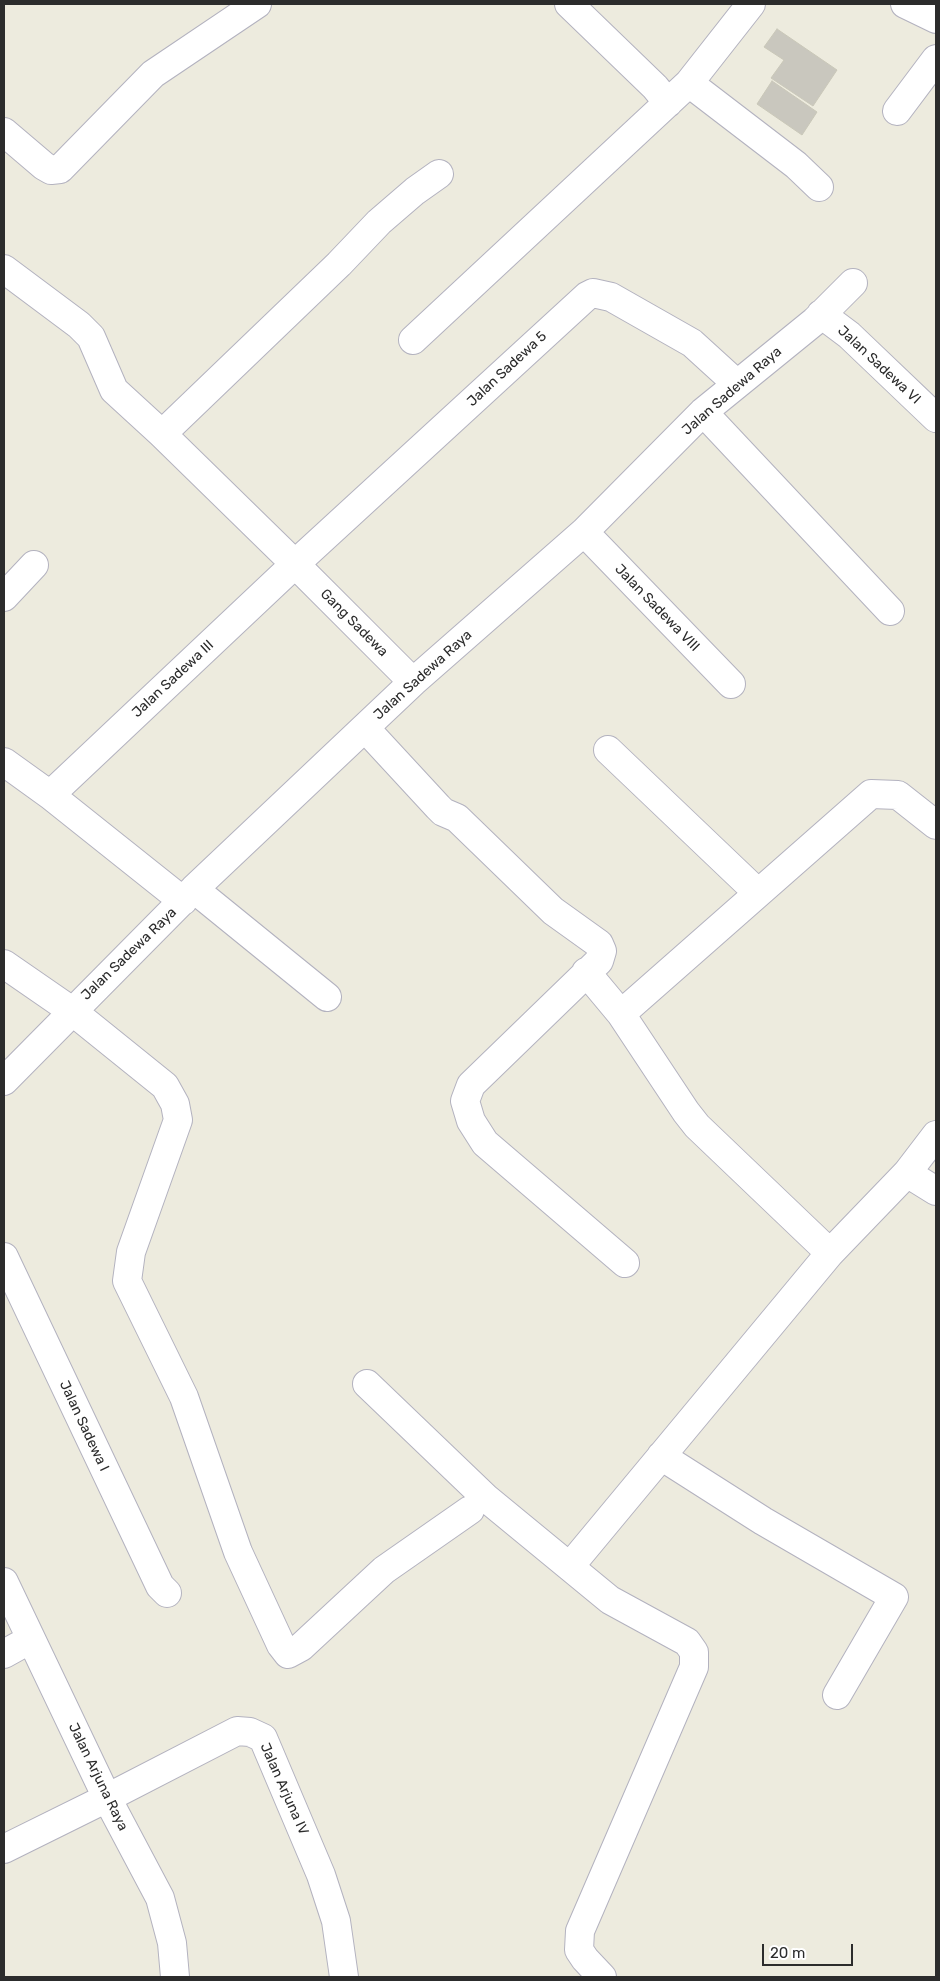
<!DOCTYPE html>
<style>
body{margin:0}
#map{position:relative;width:940px;height:1981px;overflow:hidden;background:#edebde;font-family:Rubik,sans-serif}
canvas{display:block}
.frame{position:absolute;inset:0;border:5px solid #2c2c2c;pointer-events:none}
.scale{position:absolute;left:762px;top:1944px;width:91px;height:22px;box-sizing:border-box;border:2px solid #2c2c2c;border-top:0;padding-left:6px;font-size:15px;line-height:18px;white-space:nowrap;color:#2c2c2c;-webkit-text-stroke:4px #fff;paint-order:stroke}
</style>
<div id="map">
<canvas width="940" height="1981"></canvas>
<div class="frame"></div>
<div class="scale">20 m</div>
</div>
<script>
const ctx = document.querySelector('canvas').getContext('2d');
ctx.lineJoin = 'round';
function fill(path, color) { ctx.fillStyle = color; ctx.fill(path, 'evenodd'); }
const shape = rows => new Path2D(rows.map(r => 'M' + r).join(''));
function trace(path, color, width, dash) { ctx.strokeStyle = color; ctx.lineWidth = width; ctx.lineCap = dash ? 'butt' : 'round'; ctx.setLineDash(dash || []); ctx.stroke(path); }
function label(font, color, halo, rows, align = 'center') {
  ctx.font = font + ' Rubik,sans-serif'; ctx.lineWidth = 4; ctx.setLineDash([]); ctx.textBaseline = 'middle'; ctx.strokeStyle = halo; ctx.fillStyle = color; for (const [text, x, y, turn = 0] of rows) {
    ctx.save(); ctx.translate(x, y); ctx.rotate((+turn || 0) * Math.PI / 180); ctx.textAlign = isNaN(turn) ? turn : align; if (halo) ctx.strokeText(text, 0, 0); ctx.fillText(text, 0, 0); ctx.restore();
  }
}
const building = shape([
 [777,29,837,70,813,106,771,78,784,60,764,47,777,29],
 [772,81,817,112,802,135,757,104,772,81]
]);
fill(building, '#c9c7be');
trace(building, '#c9c7b8', 1);
const minor = shape([
 [569,4,655,87,668,103],
 [905,4,936,19],
 [689,83,796,165,819,187],
 [897,111,936,59],
 [4,132,44,166,51,170,60,169,153,74,257,4],
 [4,269,79,325,91,337,114,390,162,434,295,564,413,682],
 [821,314,849,335,936,418],
 [413,340,689,83,751,4],
 [703,412,890,611],
 [162,434,339,264,379,222,415,191,439,174],
 [584,532,731,684],
 [4,597,34,565],
 [365,728,438,807,443,812,457,818,553,911,599,944,602,951,599,961,471,1085,465,1101,471,1121,485,1143,625,1263],
 [608,750,757,892],
 [4,762,50,795,183,901],
 [50,795,295,564,587,296,593,293,611,297,692,343,737,384],
 [194,889,327,997],
 [4,964,72,1011,165,1086,175,1104,178,1120,131,1252,127,1281,184,1397,238,1552,281,1645,288,1654,301,1647,384,1570,470,1510],
 [586,972,621,1014,686,1112,697,1126,830,1253],
 [621,1014,871,794,898,795,936,825],
 [4,1081,194,889,413,682,584,532,703,412,815,321,853,283],
 [907,1173,936,1191],
 [4,1257,160,1586,167,1593],
 [367,1384,486,1498,610,1600,687,1642,694,1652,694,1667,580,1931,579,1950,585,1959,602,1977],
 [661,1456,763,1521,894,1597,837,1695],
 [571,1565,830,1253,907,1173,936,1135],
 [4,1582,107,1798,160,1898,172,1943,175,1977],
 [4,1654,31,1639],
 [4,1849,107,1798,237,1731,250,1732,263,1738,321,1875,336,1921,344,1977]
]);
trace(minor, '#b3b2bf', 30);
trace(minor, '#fff', 28);
label('14px', '#2c2c2c', '#fff', [
 ["Jalan Sadewa VI",879,365,43],
 ["Jalan Sadewa 5",507,369,-43],
 ["Jalan Sadewa Raya",732,391,-41],
 ["Jalan Sadewa VIII",657,608,46],
 ["Gang Sadewa",354,623,45],
 ["Jalan Sadewa Raya",423,675,-42],
 ["Jalan Sadewa III",173,679,-43],
 ["Jalan Sadewa Raya",129,954,-44],
 ["Jalan Sadewa I",84,1426,65],
 ["Jalan Arjuna Raya",98,1777,64],
 ["Jalan Arjuna IV",284,1789,66]
]);
</script>
